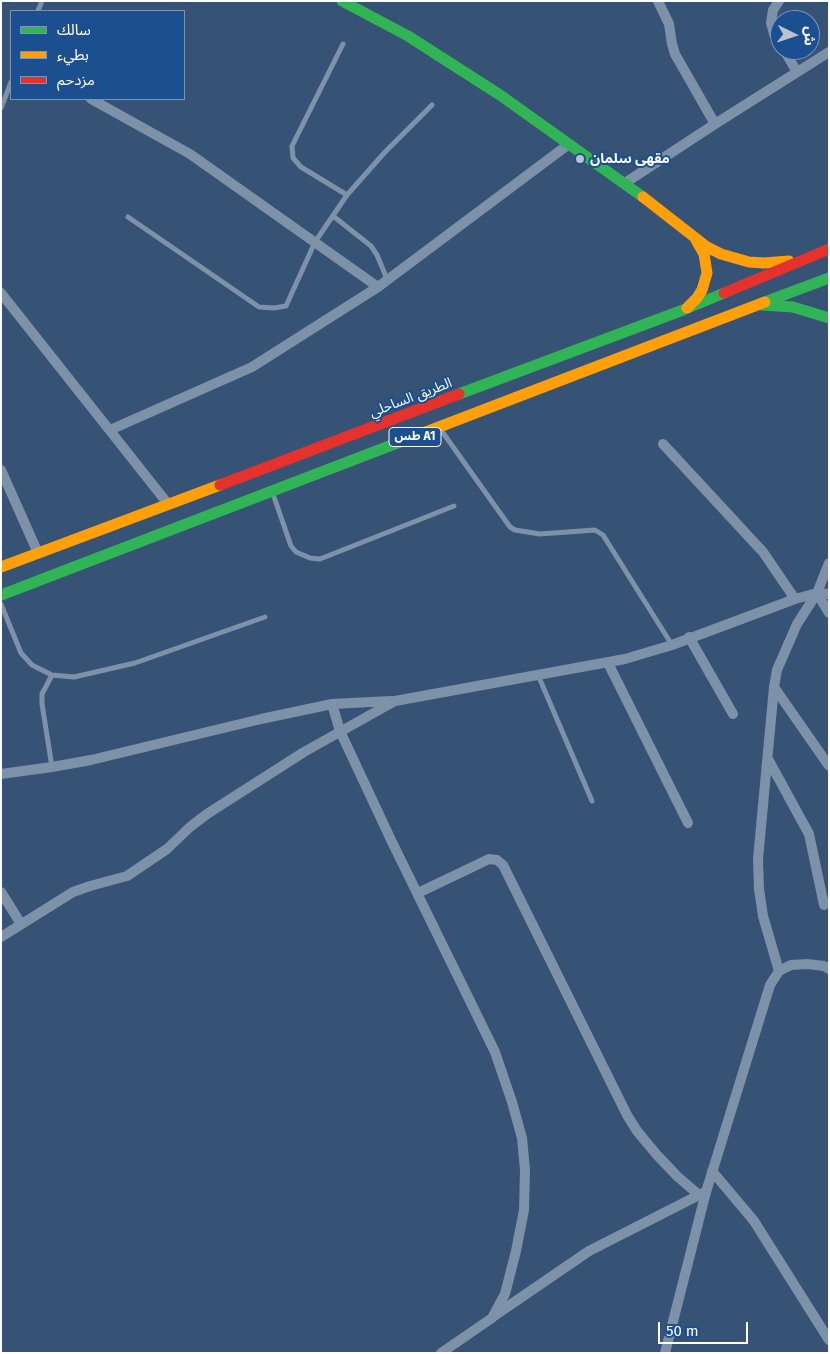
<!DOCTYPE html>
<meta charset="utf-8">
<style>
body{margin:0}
#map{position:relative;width:830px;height:1354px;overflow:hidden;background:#365274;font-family:"Fira Sans","Noto Sans Arabic",sans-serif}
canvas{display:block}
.frame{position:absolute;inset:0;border:2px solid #fff;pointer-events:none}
.legend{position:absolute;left:10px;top:10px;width:175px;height:90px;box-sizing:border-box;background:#1b4f8f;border:1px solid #7695bc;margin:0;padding:6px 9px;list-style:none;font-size:15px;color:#fff}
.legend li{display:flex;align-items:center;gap:10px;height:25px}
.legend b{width:25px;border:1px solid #7695bc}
.north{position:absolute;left:770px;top:10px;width:50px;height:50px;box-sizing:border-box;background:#1b4f8f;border:1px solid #7695bc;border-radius:50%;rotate:94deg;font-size:14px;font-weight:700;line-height:20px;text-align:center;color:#fff}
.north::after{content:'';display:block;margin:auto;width:18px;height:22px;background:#b9c2ce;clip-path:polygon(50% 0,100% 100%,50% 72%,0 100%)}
.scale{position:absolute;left:658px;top:1322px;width:90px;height:22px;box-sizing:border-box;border:2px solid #fff;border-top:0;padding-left:6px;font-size:15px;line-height:18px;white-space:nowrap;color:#fff;-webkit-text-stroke:4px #1b4f8f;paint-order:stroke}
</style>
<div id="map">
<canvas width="830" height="1354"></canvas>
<div class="frame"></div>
<ul class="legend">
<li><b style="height:6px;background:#30b455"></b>سالك</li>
<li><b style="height:6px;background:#ff9f0a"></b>بطيء</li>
<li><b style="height:6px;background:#e5322d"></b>مزدحم</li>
</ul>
<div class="north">ش</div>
<div class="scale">50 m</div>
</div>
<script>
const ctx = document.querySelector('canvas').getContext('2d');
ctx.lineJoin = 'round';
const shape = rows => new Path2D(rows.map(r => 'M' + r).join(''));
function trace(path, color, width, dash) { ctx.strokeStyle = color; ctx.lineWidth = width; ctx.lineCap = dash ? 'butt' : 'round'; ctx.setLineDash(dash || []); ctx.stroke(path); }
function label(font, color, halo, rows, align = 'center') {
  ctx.font = font + ' "Fira Sans","Noto Sans Arabic",sans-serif'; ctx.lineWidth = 4; ctx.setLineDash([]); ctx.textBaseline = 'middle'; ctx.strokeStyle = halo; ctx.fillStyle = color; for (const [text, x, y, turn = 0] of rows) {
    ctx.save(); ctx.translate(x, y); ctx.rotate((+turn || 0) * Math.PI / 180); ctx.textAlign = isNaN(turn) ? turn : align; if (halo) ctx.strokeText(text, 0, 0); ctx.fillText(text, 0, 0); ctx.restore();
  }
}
trace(shape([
 [38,11,42,1],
 [343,44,292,146,293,158,301,167,347,195],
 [1,108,11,82],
 [333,216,371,246,377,255,387,279],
 [128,217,259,307,274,308,286,306,315,242,347,195,385,152,432,105],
 [441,430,510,527,515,530,540,534,595,530,603,535,672,645],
 [273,494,291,546,296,552,310,558,320,559,454,506],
 [1,604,21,653,32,665,52,675,74,677,135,663,265,617],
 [538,675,592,801],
 [52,767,42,704,42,694,52,675]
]), '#7d92a8', 5);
trace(shape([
 [658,1,669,24,672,44,675,54,715,124],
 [779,1,773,10,771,23,774,34,780,44],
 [784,50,797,72],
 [91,99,190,154,378,287],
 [625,183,715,124,829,52],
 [1,293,168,504],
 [110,430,252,367,378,287,569,144],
 [663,444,763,552,795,599],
 [1,470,38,553],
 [817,593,829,613],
 [689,637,733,714],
 [608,663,688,823],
 [774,687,829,766],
 [332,704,340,731,392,842,495,1052,512,1102,522,1138,525,1170,524,1210,516,1251,505,1294,492,1318,441,1353],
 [768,759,809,834,824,905],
 [1,774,52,767,91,760,261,719,332,704,391,701],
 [1,892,21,924],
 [418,893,489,859,497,860,503,865,627,1115,637,1131,657,1155,678,1177,699,1195],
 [1,937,73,892,90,886,127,876,167,849,190,827,207,814,304,752,395,701,625,659,672,645,795,599,817,593,829,594],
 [779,971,763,916,759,889,758,859,774,687,777,670,797,624,817,593,829,563],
 [712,1171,754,1221,829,1340],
 [494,1316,589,1251,705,1192],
 [665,1353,706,1192,770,985,779,971,791,965,807,964,824,966,829,969]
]), '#7d92a8', 10);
trace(shape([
 [342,1,408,36,500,95,643,197],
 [765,302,829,278],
 [762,305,793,307,829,318],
 [459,394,683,310,724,293],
 [1,595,405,440]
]), '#30b455', 11);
trace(shape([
 [643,197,707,247,721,254,749,262,764,263,789,261],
 [687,308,697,298,702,290,707,273,704,254,696,240],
 [405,440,765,302],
 [1,567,220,485]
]), '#ff9f0a', 11);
trace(shape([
 [724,293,829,249],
 [220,485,459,394]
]), '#e5322d', 11);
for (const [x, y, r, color] of [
 [580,159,5,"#b9c2ce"]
]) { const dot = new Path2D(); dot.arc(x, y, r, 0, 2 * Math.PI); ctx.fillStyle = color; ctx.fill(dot); trace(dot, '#1b4f8f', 2); }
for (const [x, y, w] of [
 [415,437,52]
]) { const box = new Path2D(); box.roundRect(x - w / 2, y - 9.5, w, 19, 4); ctx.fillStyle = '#1b4f8f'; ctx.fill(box); trace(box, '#fff', 1); }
label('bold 12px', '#fff', null, [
 ["طس A1",415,437]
]);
label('bold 14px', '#fff', '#1b4f8f', [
 ["مقهى سلمان",590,159]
], 'left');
label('14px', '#fff', '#1b4f8f', [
 ["الطريق الساحلي",411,398,-21]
]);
</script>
